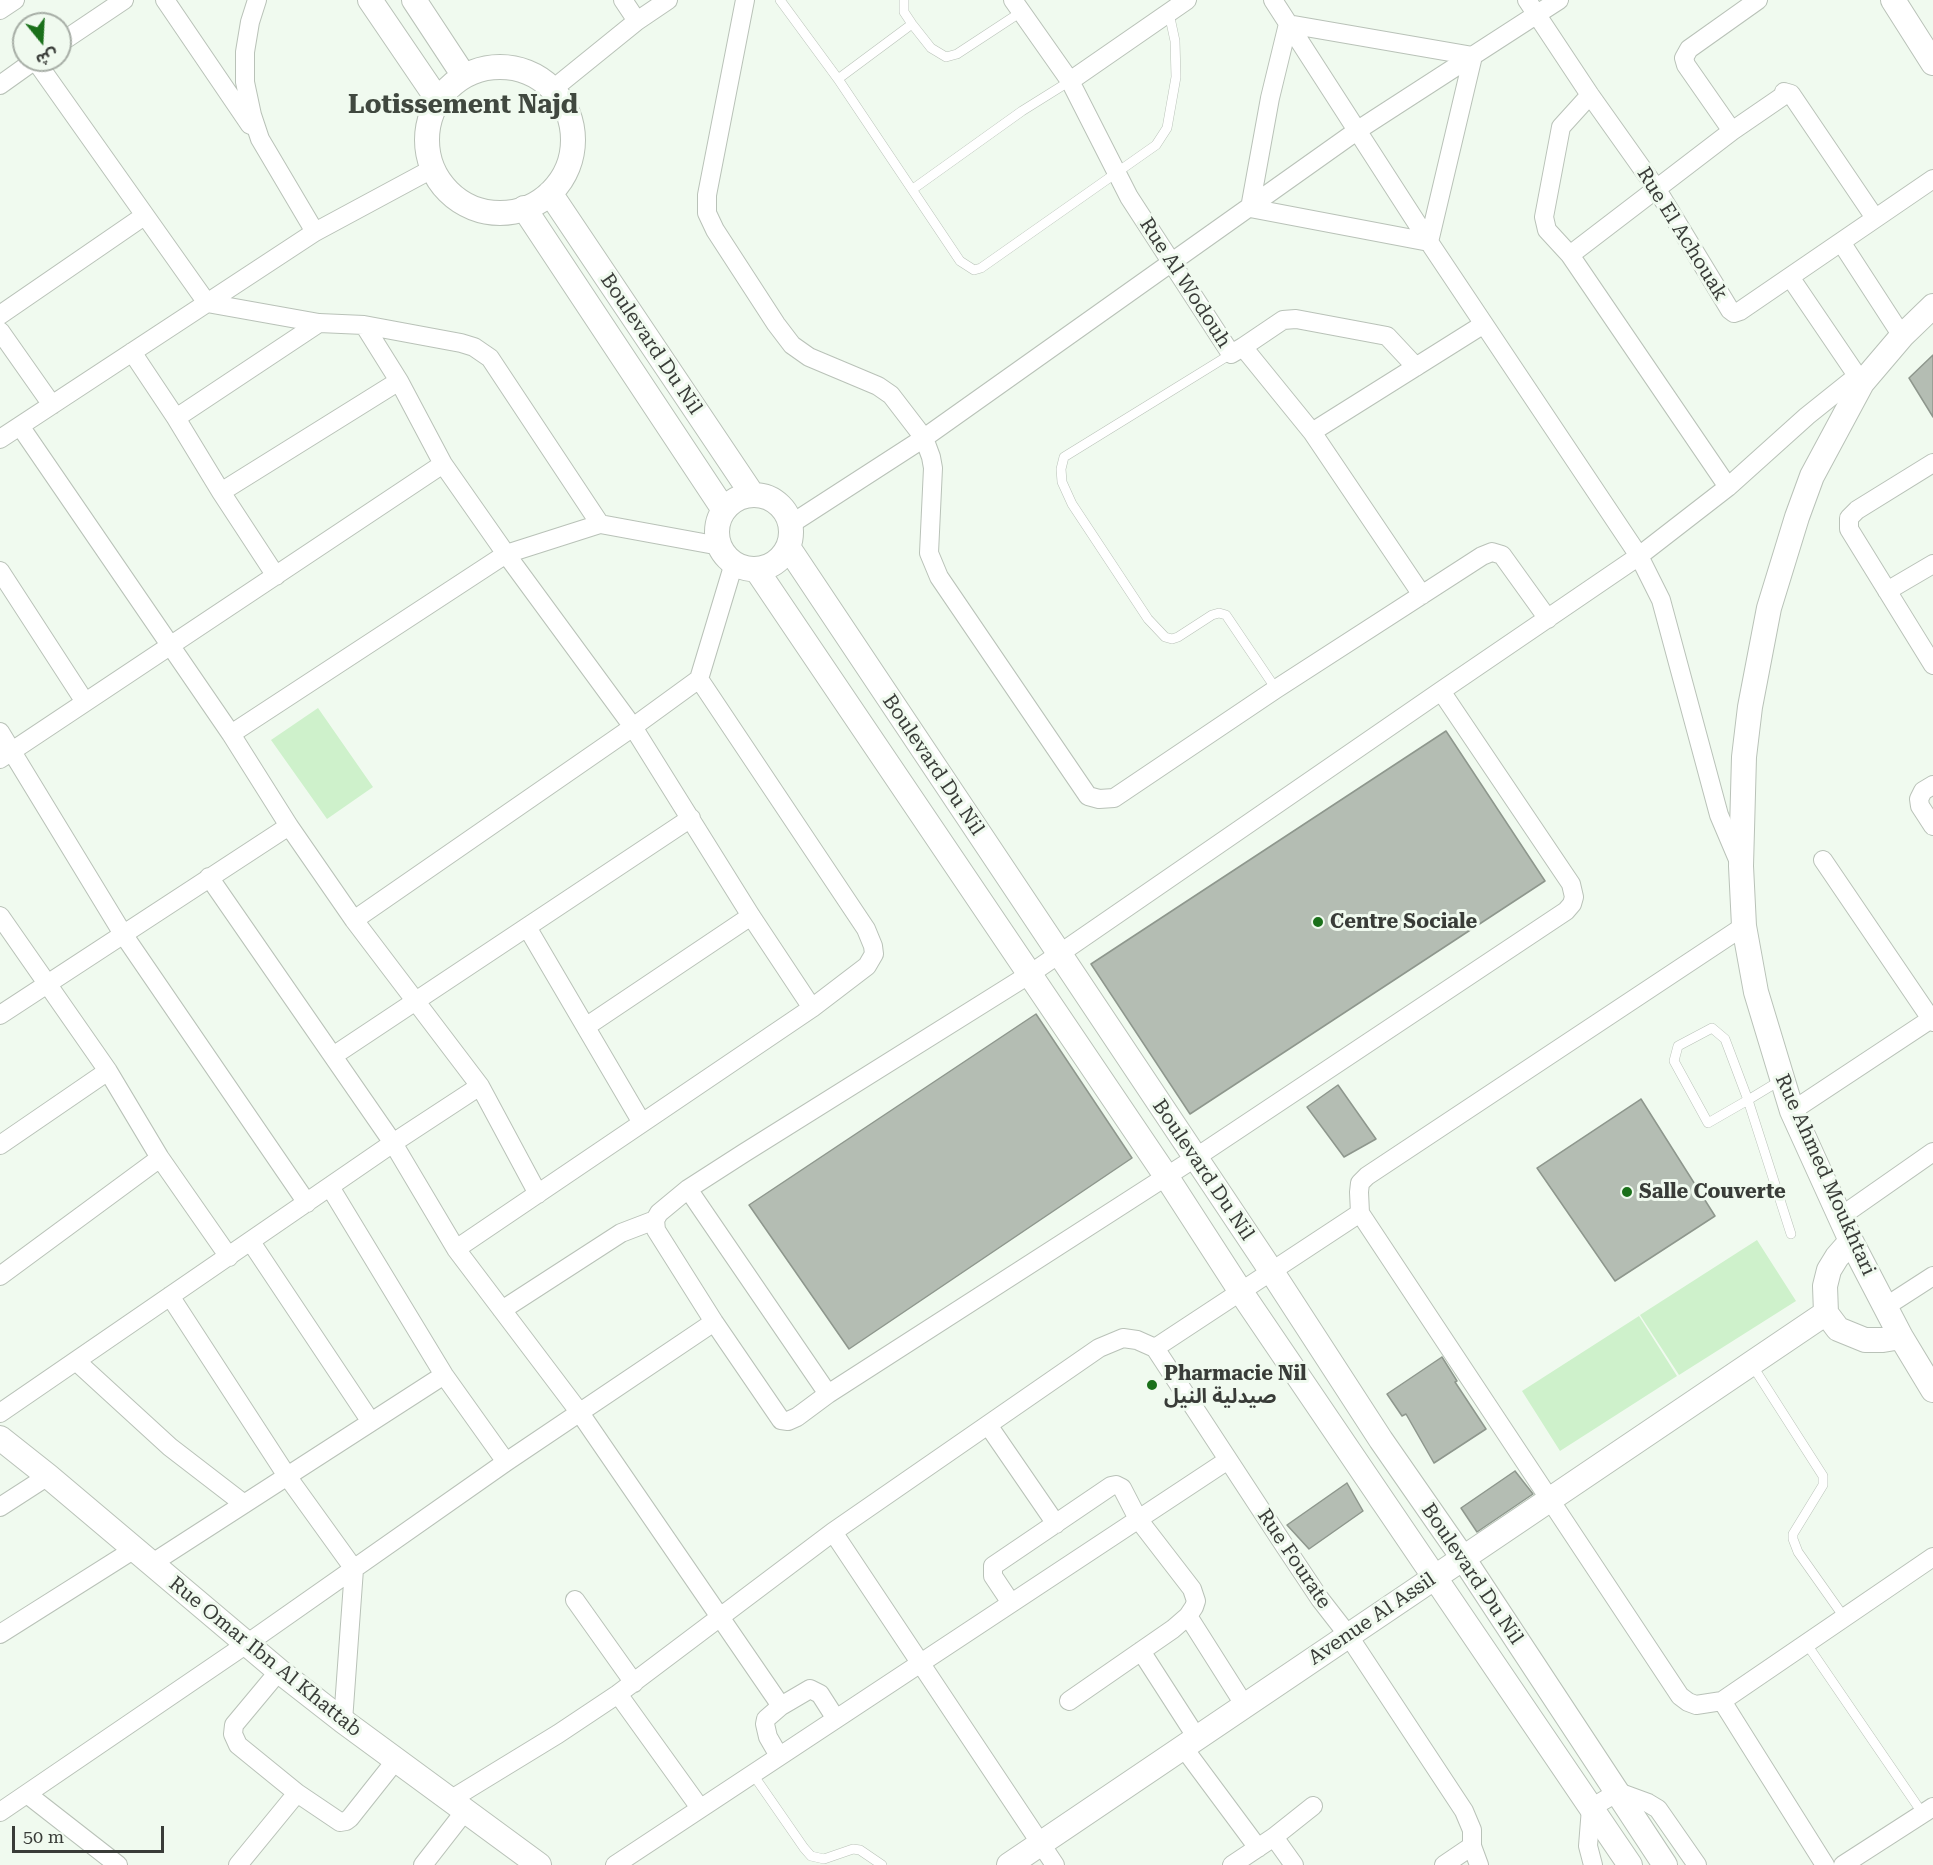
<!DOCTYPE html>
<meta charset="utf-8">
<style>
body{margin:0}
#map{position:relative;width:1933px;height:1865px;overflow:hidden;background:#f0faef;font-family:"Roboto Serif","Noto Sans Arabic",serif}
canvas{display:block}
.north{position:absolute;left:12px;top:12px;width:60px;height:60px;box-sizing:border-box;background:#f0faef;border:2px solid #a7aea6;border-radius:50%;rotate:162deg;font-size:16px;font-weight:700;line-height:24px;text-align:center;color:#393c38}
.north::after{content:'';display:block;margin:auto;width:21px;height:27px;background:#1a701a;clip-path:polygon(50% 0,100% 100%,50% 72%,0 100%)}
.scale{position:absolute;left:12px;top:1826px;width:152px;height:27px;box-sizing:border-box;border:3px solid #393c38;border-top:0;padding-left:8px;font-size:18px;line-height:21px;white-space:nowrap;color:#393c38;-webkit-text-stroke:4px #f0faef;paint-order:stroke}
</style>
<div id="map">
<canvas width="1933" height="1865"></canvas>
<div class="north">ش</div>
<div class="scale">50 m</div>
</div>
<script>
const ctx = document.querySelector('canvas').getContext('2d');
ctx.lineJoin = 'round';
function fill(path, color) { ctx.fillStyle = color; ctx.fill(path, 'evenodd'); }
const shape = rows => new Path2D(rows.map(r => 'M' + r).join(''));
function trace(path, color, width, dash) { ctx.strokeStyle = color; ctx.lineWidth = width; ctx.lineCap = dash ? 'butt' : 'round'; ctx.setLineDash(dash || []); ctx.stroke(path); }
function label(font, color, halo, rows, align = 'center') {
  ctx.font = font + ' "Roboto Serif","Noto Sans Arabic",serif'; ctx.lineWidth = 6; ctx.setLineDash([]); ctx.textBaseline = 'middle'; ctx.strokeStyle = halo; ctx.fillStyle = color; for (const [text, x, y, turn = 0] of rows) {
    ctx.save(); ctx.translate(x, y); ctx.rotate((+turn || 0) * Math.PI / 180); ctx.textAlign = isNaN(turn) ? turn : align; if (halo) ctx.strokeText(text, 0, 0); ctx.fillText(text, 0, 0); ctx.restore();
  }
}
fill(shape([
 [318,708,373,787,327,819,271,740],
 [1757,1240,1796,1301,1679,1375,1640,1315],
 [1639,1316,1677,1376,1560,1451,1522,1391]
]), '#cef1cb');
const building = shape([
 [1933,355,1933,417,1909,378,1933,355],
 [1446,731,1545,881,1190,1114,1091,964,1446,731],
 [1036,1014,1132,1158,849,1349,749,1205,1036,1014],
 [1338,1085,1376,1139,1344,1157,1307,1107,1338,1085],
 [1641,1099,1715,1216,1615,1281,1537,1168,1641,1099],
 [1442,1357,1457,1381,1455,1382,1486,1429,1434,1463,1406,1414,1402,1416,1387,1394,1442,1357],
 [1515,1471,1533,1494,1477,1532,1461,1508,1515,1471],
 [1347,1483,1363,1511,1309,1549,1287,1525,1347,1483]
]);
fill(building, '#b4bdb3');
trace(building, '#8e978d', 1.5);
const service = shape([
 [780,0,838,79,960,261,974,270,981,268,1156,145,1167,128,1176,77,1175,41,1169,13],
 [904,0,904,12,912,24,931,48,946,57,957,54,1021,12],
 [838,79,912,24],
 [913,189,1022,111,1070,81],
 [1231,354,1064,457,1061,469,1062,482,1072,504,1148,619,1165,637,1172,639,1178,637,1212,615,1219,613,1226,615,1276,689],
 [1781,1080,1748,1100,1708,1123,1674,1061,1678,1046,1712,1028,1725,1039,1748,1100,1791,1234],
 [1752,1365,1823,1476,1823,1485,1793,1534,1793,1539,1798,1552,1844,1617],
 [1806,1643,1923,1814],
 [752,1773,804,1848,811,1856,824,1859,853,1849,860,1850,882,1865]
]);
const minor = shape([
 [165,0,250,125],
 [257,0,250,22,245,52,245,82,252,115,260,139,315,232],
 [623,0,637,21],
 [745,0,707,195,707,213,715,230,776,324,792,345,809,357,878,386,891,395,924,438,931,457,933,468,929,553,939,577,1088,796,1099,799,1114,798,1276,689,1482,556,1492,552,1502,555,1548,619],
 [1013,0,1070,81,1129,197,1231,354,1243,347,1312,432,1422,595],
 [1273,0,1429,242,1639,556,1661,600,1719,815,1739,862],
 [1527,0,1590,95,1656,188,1730,310,1734,313,1740,311,1933,179],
 [0,10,15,0],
 [1288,24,1270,98,1250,208,1429,242,1473,56],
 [1288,24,1473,56],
 [60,43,124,0],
 [1070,81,1187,0],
 [0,85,35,60,207,303,319,323,364,325,461,343,474,347,490,358,600,524],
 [553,89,637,21,668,0],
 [1732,131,1686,65,1684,58,1689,49,1758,0],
 [1841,242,1902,336],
 [1570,255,1547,230,1544,217,1561,127,1590,95],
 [1790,277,1862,383],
 [0,315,144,216],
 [364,325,399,381,443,464,506,554,633,727,751,916,812,1008],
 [0,331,52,405],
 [1243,347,1283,320,1296,319,1387,336,1416,367],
 [132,352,176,418,221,492,276,576],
 [176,418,319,323],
 [20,426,231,734,289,826,354,920,480,1086,538,1194],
 [1312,432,1484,324],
 [0,439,315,232,432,169],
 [1933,463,1857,510,1849,518,1849,529,1933,665],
 [1728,487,1570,255,1732,131,1783,96,1784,92,1791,94,1875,218],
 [221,492,399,381],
 [791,524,924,438,1358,130,1559,0],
 [0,571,85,702],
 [1887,591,1933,564],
 [1441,691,1571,884,1574,897,1572,904,1566,911,1195,1158,828,1394,797,1417,788,1421,781,1420,714,1322,656,1230,655,1220,659,1213,688,1189,744,1153,1030,974,1441,691,1639,556,1728,487,1807,416,1857,376],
 [0,732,123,934,307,1203],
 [231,734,506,554,600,524,720,546],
 [0,759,443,464],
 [1933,785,1923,791,1919,799,1920,806,1933,826],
 [1823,860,1933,1022],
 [209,877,393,1143,456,1249,580,1413,781,1706,766,1719,765,1724,768,1737,779,1756],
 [0,916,108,1071,160,1158,229,1257],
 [354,920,633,727,699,679,734,563],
 [1744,926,1367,1176,1360,1183,1359,1192,1360,1213,1680,1696,1688,1702,1696,1705,1722,1701,1933,1557],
 [527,927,642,1123],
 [0,1015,289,826],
 [587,1026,751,916],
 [333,1056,691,818],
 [1792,1111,1931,1019],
 [0,1145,108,1071],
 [330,1187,444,1375,506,1462],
 [688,1189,828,1394],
 [1840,1217,1933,1152],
 [251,1242,371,1422],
 [456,1249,812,1008,867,966,874,954,873,946,866,929,699,679],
 [0,1276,160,1158],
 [170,1296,287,1476,354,1569,343,1721],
 [1885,1307,1933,1276],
 [502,1310,621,1233,655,1220],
 [1155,1348,1284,1545,1320,1599,1348,1635,1464,1811,1472,1830,1472,1846,1479,1865],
 [1155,1348,1360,1213],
 [76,1361,170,1447,244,1504],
 [0,1413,393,1143,480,1086],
 [988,1425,1056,1524],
 [0,1507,48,1476],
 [833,1532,1055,1865],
 [151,1564,444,1375],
 [575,1600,634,1683],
 [1011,1603,993,1576,993,1566,1111,1486,1116,1485,1122,1488,1138,1519,1192,1589,1196,1601,1194,1607,1188,1616,1173,1629,1069,1701],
 [1188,1616,1245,1706],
 [0,1634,133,1550],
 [1141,1651,1197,1738],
 [279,1671,234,1725,233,1734,238,1745,297,1793,340,1822,346,1821,350,1818,396,1760],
 [618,1694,700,1808],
 [1722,1701,1825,1865],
 [781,1706,810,1689,820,1694,836,1719],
 [1183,1747,1258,1848],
 [27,1794,118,1865],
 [450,1800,558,1734,618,1694,833,1532,1099,1348,1123,1338,1137,1340,1155,1348],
 [0,1812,248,1643,506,1462,714,1322],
 [1274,1837,1294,1865],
 [238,1865,297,1793],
 [423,1865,465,1811],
 [615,1865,1228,1460],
 [1232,1865,1274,1837,1313,1806],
 [1444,1865,1472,1846],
 [1593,1865,1588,1846,1591,1808,1618,1792,1648,1803,1658,1809,1697,1865],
 [1843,1865,1933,1807]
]);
const tertiary = shape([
 [370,0,438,100],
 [414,0,464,76],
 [1893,0,1933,63],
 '427 140a73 73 0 1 1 146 0a73 73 0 1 1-146 0Z',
 [550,193,752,494],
 [524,208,724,510],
 [1933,306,1902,336,1862,383,1812,476,1797,517,1769,608,1750,707,1744,757,1741,866,1744,926,1756,992,1792,1111,1851,1241,1901,1337,1933,1390],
 '717 532a37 37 0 1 1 74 0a37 37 0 1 1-74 0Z',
 [788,547,1272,1272,1381,1440,1463,1558,1665,1865],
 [756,569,1166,1176,1241,1292,1630,1865],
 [1851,1241,1837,1257,1829,1270,1825,1286,1826,1313,1838,1329,1865,1340,1883,1340,1901,1337],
 [0,1438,48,1476,279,1671,343,1721,539,1865],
 [1009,1865,1826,1313]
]);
trace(service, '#b9c2b8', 10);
trace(minor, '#b9c2b8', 20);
trace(tertiary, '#b9c2b8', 26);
trace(service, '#fff', 9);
trace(minor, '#fff', 18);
trace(tertiary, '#fff', 24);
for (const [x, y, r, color] of [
 [1318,922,6,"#1a701a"],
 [1627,1192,6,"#1a701a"],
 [1152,1385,6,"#1a701a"]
]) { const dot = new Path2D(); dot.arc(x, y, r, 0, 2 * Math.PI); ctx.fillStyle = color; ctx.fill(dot); trace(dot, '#f0faef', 2); }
label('20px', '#393c38', '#f0faef', [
 ["Rue El Achouak",1682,234,58],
 ["Rue Al Wodouh",1185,283,57],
 ["Boulevard Du Nil",651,344,56],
 ["Boulevard Du Nil",933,765,56],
 ["Boulevard Du Nil",1203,1170,56],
 ["Rue Ahmed Moukhtari",1825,1175,66],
 ["Rue Fourate",1294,1559,56],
 ["Boulevard Du Nil",1472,1574,56],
 ["Avenue Al Assil",1372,1619,-34],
 ["Rue Omar Ibn Al Khattab",265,1657,39]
]);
label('bold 20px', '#393c38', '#f0faef', [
 ["Centre Sociale",1330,922],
 ["Salle Couverte",1639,1192],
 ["Pharmacie Nil",1164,1374],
 ["صيدلية النيل",1164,1397]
], 'left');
label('bold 26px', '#40483f', '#f0faef', [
 ["Lotissement Najd",463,105]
]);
</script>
